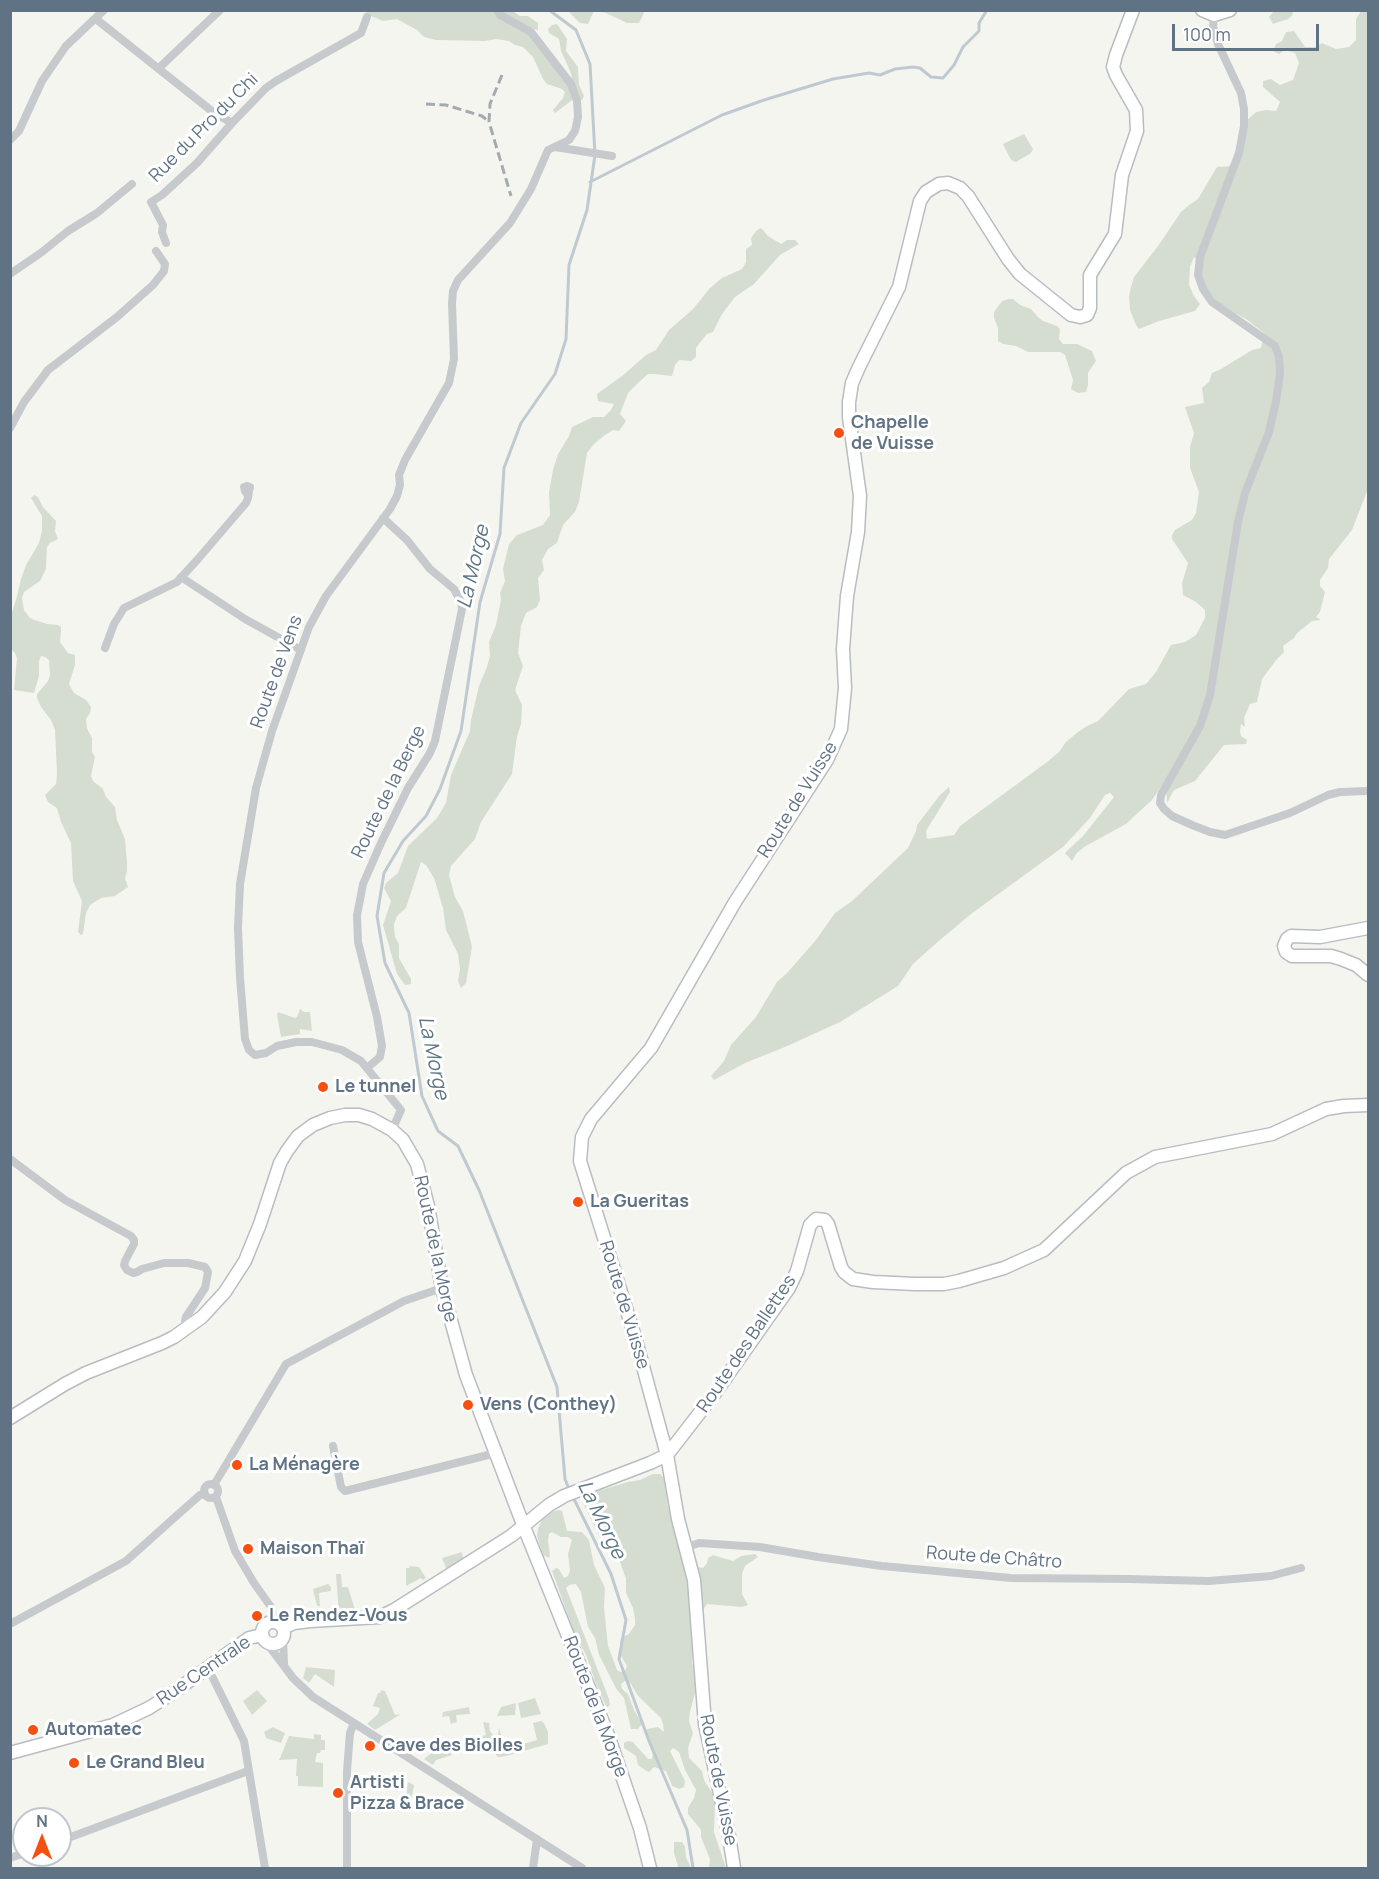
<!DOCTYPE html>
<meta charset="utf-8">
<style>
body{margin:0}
#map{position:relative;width:1379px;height:1879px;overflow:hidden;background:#f5f5f0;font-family:Manrope,sans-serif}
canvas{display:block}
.frame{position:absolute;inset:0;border:12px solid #607385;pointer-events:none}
.north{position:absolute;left:12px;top:1807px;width:60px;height:60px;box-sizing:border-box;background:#fff;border:2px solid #bfc7ce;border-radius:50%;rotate:0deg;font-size:16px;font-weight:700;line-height:24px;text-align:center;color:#607385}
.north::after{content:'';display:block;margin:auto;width:21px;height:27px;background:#f65010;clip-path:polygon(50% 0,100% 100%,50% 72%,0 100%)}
.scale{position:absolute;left:1172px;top:24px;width:147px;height:27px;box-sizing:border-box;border:3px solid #607385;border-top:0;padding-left:8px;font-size:18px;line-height:21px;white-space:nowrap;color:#607385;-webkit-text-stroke:4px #fff;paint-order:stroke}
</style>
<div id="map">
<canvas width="1379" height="1879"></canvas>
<div class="frame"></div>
<div class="north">N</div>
<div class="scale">100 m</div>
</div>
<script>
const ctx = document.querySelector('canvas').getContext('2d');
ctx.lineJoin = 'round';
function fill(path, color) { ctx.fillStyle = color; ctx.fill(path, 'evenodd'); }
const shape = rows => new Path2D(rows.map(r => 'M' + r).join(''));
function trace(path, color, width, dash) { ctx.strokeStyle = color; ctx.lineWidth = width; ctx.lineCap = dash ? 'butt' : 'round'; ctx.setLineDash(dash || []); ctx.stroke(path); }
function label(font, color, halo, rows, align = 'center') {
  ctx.font = font + ' Manrope,sans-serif'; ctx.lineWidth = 6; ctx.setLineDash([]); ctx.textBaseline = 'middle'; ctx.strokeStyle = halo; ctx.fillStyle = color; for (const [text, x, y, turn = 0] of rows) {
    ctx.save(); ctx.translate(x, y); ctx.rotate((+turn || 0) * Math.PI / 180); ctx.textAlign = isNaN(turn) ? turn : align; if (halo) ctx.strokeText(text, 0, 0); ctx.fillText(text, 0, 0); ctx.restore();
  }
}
fill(shape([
 [511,10,520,16,528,16,538,23,538,30,534,29,532,31,570,79,572,77,568,66,561,51,559,39,549,33,548,29,552,25,557,24,567,39,566,51,578,67,579,85,584,96,582,100,575,98,555,113,553,110,563,98,565,92,562,89,547,84,543,79,533,57,523,47,515,45,509,41,496,39,485,41,436,40,424,37,417,30,397,19,383,21,371,16,365,11],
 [568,11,644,10,644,11,643,15,639,23,627,23,606,13,594,11,588,24,580,23],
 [1274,11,1293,11,1292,16,1288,19,1273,24,1269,17],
 [1361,11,1368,11,1368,489,1352,530,1329,559,1328,568,1320,580,1320,586,1325,592,1320,612,1316,617,1321,620,1312,621,1297,633,1294,638,1283,646,1284,652,1277,659,1262,679,1257,702,1250,704,1244,718,1245,727,1241,724,1240,731,1241,736,1247,740,1246,744,1224,745,1195,781,1174,790,1167,803,1166,789,1163,784,1152,800,1126,824,1084,847,1076,854,1072,861,1065,853,1083,836,1114,797,1110,793,1105,795,1090,818,1063,847,971,914,933,946,913,964,898,986,840,1022,785,1047,745,1063,714,1080,711,1076,724,1061,731,1045,756,1017,777,982,787,973,816,940,835,913,852,901,908,848,916,831,917,825,940,795,949,787,950,792,926,831,927,839,954,835,960,826,1047,762,1059,752,1066,742,1078,732,1087,726,1098,721,1129,689,1146,684,1156,672,1171,645,1185,642,1196,635,1205,618,1205,610,1196,602,1183,595,1182,583,1188,563,1172,539,1172,535,1175,530,1192,520,1196,513,1199,492,1190,468,1190,447,1194,433,1185,407,1204,403,1202,388,1209,382,1212,373,1221,369,1252,350,1261,348,1264,333,1246,319,1223,307,1214,298,1204,285,1197,260,1194,257,1190,267,1189,285,1194,296,1200,304,1195,311,1159,321,1139,329,1136,325,1130,310,1129,296,1131,287,1134,277,1158,246,1181,212,1189,205,1198,199,1217,167,1233,166,1245,122,1256,112,1266,110,1276,111,1280,102,1263,87,1263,81,1271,79,1280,85,1293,80,1299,63,1295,53,1285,50,1279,54,1273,51,1276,44,1282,41,1286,32,1294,31,1305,47,1315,47,1322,43,1336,49,1349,47,1356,40,1356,19],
 [1024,134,1033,149,1031,153,1016,162,1011,160,1003,144],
 [761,228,768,236,781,244,787,240,795,240,799,244,780,255,754,284,735,297,722,314,713,332,707,334,702,340,696,348,696,357,691,361,679,360,675,365,672,376,654,374,648,374,638,383,628,393,620,414,626,421,619,431,613,430,605,435,594,444,587,453,579,502,575,512,563,525,557,543,548,549,542,560,544,570,538,578,540,600,537,607,526,613,521,626,518,653,523,666,515,690,522,705,521,724,517,736,512,774,481,822,475,839,451,866,449,875,455,897,463,911,472,947,466,983,461,988,458,981,460,969,458,954,446,930,443,908,434,878,426,865,421,862,406,908,397,916,394,925,395,937,399,944,399,958,411,979,411,984,405,985,397,974,383,925,391,901,384,888,386,883,398,873,408,846,437,818,446,803,451,775,470,731,471,720,479,686,487,667,490,656,489,642,496,625,501,600,500,593,505,581,503,569,509,544,517,535,543,525,550,515,549,492,553,470,558,454,569,436,572,427,593,417,604,417,611,410,614,404,598,401,597,394,622,376,646,355,656,350,669,330,693,309,710,288,722,278,742,269,746,262,746,249,752,245,751,238,756,231],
 [1009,299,1013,299,1020,305,1031,309,1038,317,1043,321,1057,326,1060,329,1059,339,1063,344,1077,344,1092,351,1096,361,1088,373,1088,385,1086,392,1078,393,1071,389,1073,380,1065,355,1060,352,1028,352,1016,346,1003,344,998,341,998,328,994,318,994,312,1002,301],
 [34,495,38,497,43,507,56,521,55,531,58,539,50,543,47,547,46,569,40,581,24,592,22,598,24,610,30,618,35,620,47,624,58,625,61,627,61,632,60,642,68,653,75,655,75,665,69,684,74,693,86,700,91,707,90,713,86,719,87,728,92,738,92,752,95,757,91,776,93,781,103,789,106,797,115,807,117,820,125,839,127,863,127,872,125,878,128,887,115,896,101,898,90,905,86,913,83,934,81,935,78,932,82,901,73,881,71,843,61,822,57,808,48,802,45,795,56,784,57,774,55,730,51,720,41,707,37,698,37,694,48,681,50,675,49,660,45,657,41,656,39,661,39,676,34,693,14,690,17,658,15,653,11,649,11,615,16,600,21,579,26,565,39,543,42,531,42,516,31,498],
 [300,1009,304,1012,310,1012,312,1031,300,1029,300,1034,281,1037,277,1015,278,1012,295,1018,297,1017],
 [653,1474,660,1474,664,1478,668,1508,698,1567,703,1568,707,1563,708,1558,713,1555,733,1561,741,1556,755,1554,758,1557,745,1566,742,1574,742,1594,748,1605,742,1607,707,1604,694,1623,692,1662,697,1685,690,1712,689,1721,693,1733,688,1748,689,1758,702,1771,704,1780,714,1796,715,1804,714,1832,726,1868,709,1868,710,1859,701,1837,701,1830,688,1814,688,1808,694,1798,696,1790,685,1770,679,1752,673,1748,670,1751,685,1781,684,1787,679,1789,672,1786,666,1771,654,1767,649,1772,645,1770,638,1765,636,1756,624,1748,624,1743,628,1741,633,1742,648,1759,652,1759,653,1752,646,1732,647,1729,658,1727,664,1732,663,1724,661,1718,638,1696,631,1684,626,1680,621,1684,622,1689,628,1694,634,1710,642,1724,638,1729,631,1729,624,1698,617,1690,599,1655,595,1638,588,1627,581,1592,576,1584,569,1585,566,1588,568,1593,609,1699,610,1705,607,1708,596,1684,586,1655,575,1635,552,1571,556,1568,559,1569,564,1578,568,1576,570,1571,568,1554,572,1540,568,1537,561,1537,552,1532,549,1534,548,1541,550,1555,549,1558,543,1555,537,1536,538,1529,542,1520,552,1512,559,1510,562,1511,567,1531,582,1532,589,1540,594,1565,605,1588,604,1607,608,1646,617,1670,620,1672,625,1671,627,1666,621,1656,620,1642,621,1638,629,1634,635,1625,635,1619,633,1608,626,1593,626,1579,620,1562,620,1551,618,1547,609,1540,601,1540,582,1501,585,1498,591,1496,594,1492,628,1482,640,1480],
 [462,1552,463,1559,448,1568,446,1568,442,1558],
 [410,1566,419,1567,426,1578,423,1580,421,1578,406,1586,406,1568,409,1568],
 [336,1574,341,1574,342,1587,348,1587,356,1613,339,1614],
 [328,1584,331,1587,331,1591,319,1593,320,1606,317,1606,313,1589],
 [306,1667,335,1670,334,1687,315,1674,309,1683,303,1678],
 [257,1690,267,1701,252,1715,243,1701],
 [381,1690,385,1691,395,1715,401,1714,375,1730,367,1724,378,1714,380,1708,373,1706,378,1693,380,1693],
 [535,1698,541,1714,521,1718,518,1703],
 [516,1703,515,1715,497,1716,501,1707],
 [469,1707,470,1714,456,1715,457,1722,451,1724,449,1716,442,1717,443,1712],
 [541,1721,544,1723,548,1732,548,1744,506,1756,498,1757,496,1755,495,1736,498,1736,499,1728,505,1748,517,1746,537,1740,533,1723],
 [483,1722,489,1723,490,1731,493,1735,492,1743,488,1750,481,1750,466,1753,463,1750,456,1749,455,1744,486,1735],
 [273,1727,285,1733,281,1743,266,1738,264,1732],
 [314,1734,321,1735,321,1740,325,1740,325,1750,321,1750,320,1753,317,1753,315,1762,323,1763,323,1787,298,1786,298,1776,296,1776,297,1759,279,1760,280,1758,289,1736,314,1739],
 [447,1741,452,1755,436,1760,433,1765,424,1759],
 [408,1782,414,1785,411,1802,417,1810,405,1806],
 [674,1842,682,1842,685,1846,686,1857,691,1868,676,1868,678,1866,674,1853]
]), '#d5ddd1');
trace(shape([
 [549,10,576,30,590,64,595,155,587,210,569,265,566,339,555,374,521,423,504,468,500,534,480,602,461,731,440,789,426,816,403,841,384,873,377,916,385,963,409,1013,422,1096,438,1131,458,1146,479,1190,557,1387,565,1479,569,1489],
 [590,182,722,115,764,100,833,79,869,73,880,75,895,69,913,67,920,68,931,77,943,78,954,65,963,47,979,31,979,23,987,10],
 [572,1495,611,1574,626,1620,619,1659,649,1741,687,1830,693,1868]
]), '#bfcad0', 3);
const secondary = shape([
 [1202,10,1214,15,1230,10],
 [1368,928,1320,937,1291,936,1287,939,1284,946,1286,952,1292,956,1331,956,1341,959,1356,965,1368,975],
 [10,1418,65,1384,86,1373,162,1343,174,1337,202,1317,225,1292,245,1261,260,1224,280,1163,287,1151,298,1136,313,1125,330,1118,345,1115,359,1115,372,1119,392,1130,403,1140,417,1164,428,1206,442,1288,466,1375,524,1527,608,1735,640,1828,650,1868],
 '262 1633a11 11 0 1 1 22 0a11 11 0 1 1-22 0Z',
 [283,1628,294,1623,310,1621,380,1617,394,1610,511,1536,549,1505,564,1496,650,1463,667,1455,715,1393,789,1288,797,1271,810,1225,816,1219,825,1220,828,1224,841,1267,844,1272,853,1279,873,1282,915,1284,944,1284,959,1281,1004,1268,1044,1250,1126,1173,1155,1157,1272,1134,1326,1109,1344,1106,1368,1105],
 [10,1753,113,1725,149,1708,171,1694,249,1638,262,1635],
 [734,1868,729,1836,705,1724,694,1580,678,1519,667,1455,635,1337,580,1161,582,1137,591,1119,651,1048,735,902,827,760,841,729,845,688,843,649,847,596,858,532,860,496,849,417,849,402,852,383,859,367,899,287,920,201,926,192,939,184,948,183,960,188,968,196,1008,259,1020,274,1071,315,1080,317,1087,315,1090,308,1090,275,1115,234,1122,175,1137,131,1136,110,1116,75,1113,67,1116,55,1133,10]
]);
trace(secondary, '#b8bdc2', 15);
trace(shape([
 [1214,15,1213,27,1218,44,1241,93,1244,109,1244,126,1239,153,1200,257,1198,275,1203,289,1212,302,1275,346,1279,357,1280,374,1276,401,1269,432,1245,493,1238,522,1210,695,1200,726,1161,795,1160,803,1164,809,1172,816,1192,825,1210,832,1225,835,1290,813,1328,795,1340,792,1368,791],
 [96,19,213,112,232,123],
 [159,68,220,10],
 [10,140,19,131,42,81,66,46,104,10],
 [555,147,612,156],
 [166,243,162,232,163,225,151,202,162,195,197,163,232,123,266,88,276,81,361,33,367,17],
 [10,274,42,252,68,231,97,213,132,184],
 [10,428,24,402,48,370,117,317,153,285,164,271,165,264,156,251],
 [181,577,245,619,301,650],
 [105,648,114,624,124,608,177,582,198,559,246,503,248,498,249,491,250,487,247,486,244,487,245,491,248,495],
 [367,1068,380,1057,382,1046,377,1017,358,942,357,915,360,900,363,884,381,843,408,788,430,753,435,741,462,609,461,602,454,589,430,569,407,540,383,518],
 [392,1130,401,1110,361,1061,342,1050,312,1042,296,1042,277,1046,266,1053,255,1055,249,1050,245,1039,240,978,238,928,240,884,256,788,272,731,309,627,326,596,390,509,397,496,400,485,399,475,405,460,449,383,454,359,452,303,453,291,458,280,510,223,531,189,548,150,569,140,575,131,578,117,577,101,571,84,531,32,500,15,497,10],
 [10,1159,65,1200,131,1236,134,1240,134,1244,125,1261,124,1265,127,1270,133,1273,137,1272,142,1269,164,1263,188,1263,205,1267,208,1272,205,1288,186,1317,185,1321,189,1327],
 [333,1446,341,1487,345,1491,496,1453],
 '204 1491a7 7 0 1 1 14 0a7 7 0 1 1-14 0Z',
 [214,1485,286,1364,404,1301,442,1288],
 [216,1497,235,1551,254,1583,271,1607,274,1622],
 [685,1548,699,1543,760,1547,818,1557,882,1566,1011,1578,1128,1579,1209,1581,1271,1576,1301,1568],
 [10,1624,126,1561,174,1518,200,1495,205,1494],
 [283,1638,284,1664],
 [266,1642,293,1678,313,1697,582,1868],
 [208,1668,244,1741,265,1868],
 [60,1841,248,1771],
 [10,1858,24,1853],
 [347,1868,347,1771,350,1733,354,1723],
 [533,1868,537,1839]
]), '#c6cacd', 8);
trace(secondary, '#fff', 12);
trace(shape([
 [502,75,490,104,489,122,511,196],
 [426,104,446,105,482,116,489,122]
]), '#a3aab0', 3, [9, 4.5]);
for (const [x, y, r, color] of [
 [839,433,6,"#f65010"],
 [323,1087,6,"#f65010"],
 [578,1202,6,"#f65010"],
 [468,1405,6,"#f65010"],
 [237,1465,6,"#f65010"],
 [248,1549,6,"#f65010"],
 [257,1616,6,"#f65010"],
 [33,1730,6,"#f65010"],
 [370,1746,6,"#f65010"],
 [74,1763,6,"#f65010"],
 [338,1793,6,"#f65010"]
]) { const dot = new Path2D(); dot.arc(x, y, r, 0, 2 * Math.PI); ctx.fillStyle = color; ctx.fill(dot); trace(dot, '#fff', 2); }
label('18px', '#607385', '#fff', [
 ["Rue du Pro du Chi",204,128,-45],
 ["Route de Vens",277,672,-70],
 ["Route de la Berge",389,792,-64],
 ["Route de Vuisse",798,800,-58],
 ["Route de la Morge",435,1249,78],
 ["Route de Vuisse",624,1305,73],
 ["Route des Ballettes",747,1344,-56],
 ["Route de Châtro",994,1558,4],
 ["Rue Centrale",204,1671,-34],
 ["Route de la Morge",595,1707,69],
 ["Route de Vuisse",718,1780,79]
]);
label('bold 18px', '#607385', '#fff', [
 ["Chapelle",851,423],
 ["de Vuisse",851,444],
 ["Le tunnel",335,1087],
 ["La Gueritas",590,1202],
 ["Vens (Conthey)",480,1405],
 ["La Ménagère",249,1465],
 ["Maison Thaï",260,1549],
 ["Le Rendez-Vous",269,1616],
 ["Automatec",45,1730],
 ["Cave des Biolles",382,1746],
 ["Le Grand Bleu",86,1763],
 ["Artisti",350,1783],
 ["Pizza & Brace",350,1804]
], 'left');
label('italic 20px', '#5c7683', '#fff', [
 ["La Morge",474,567,-77],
 ["La Morge",433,1058,78],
 ["La Morge",601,1520,64]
]);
</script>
